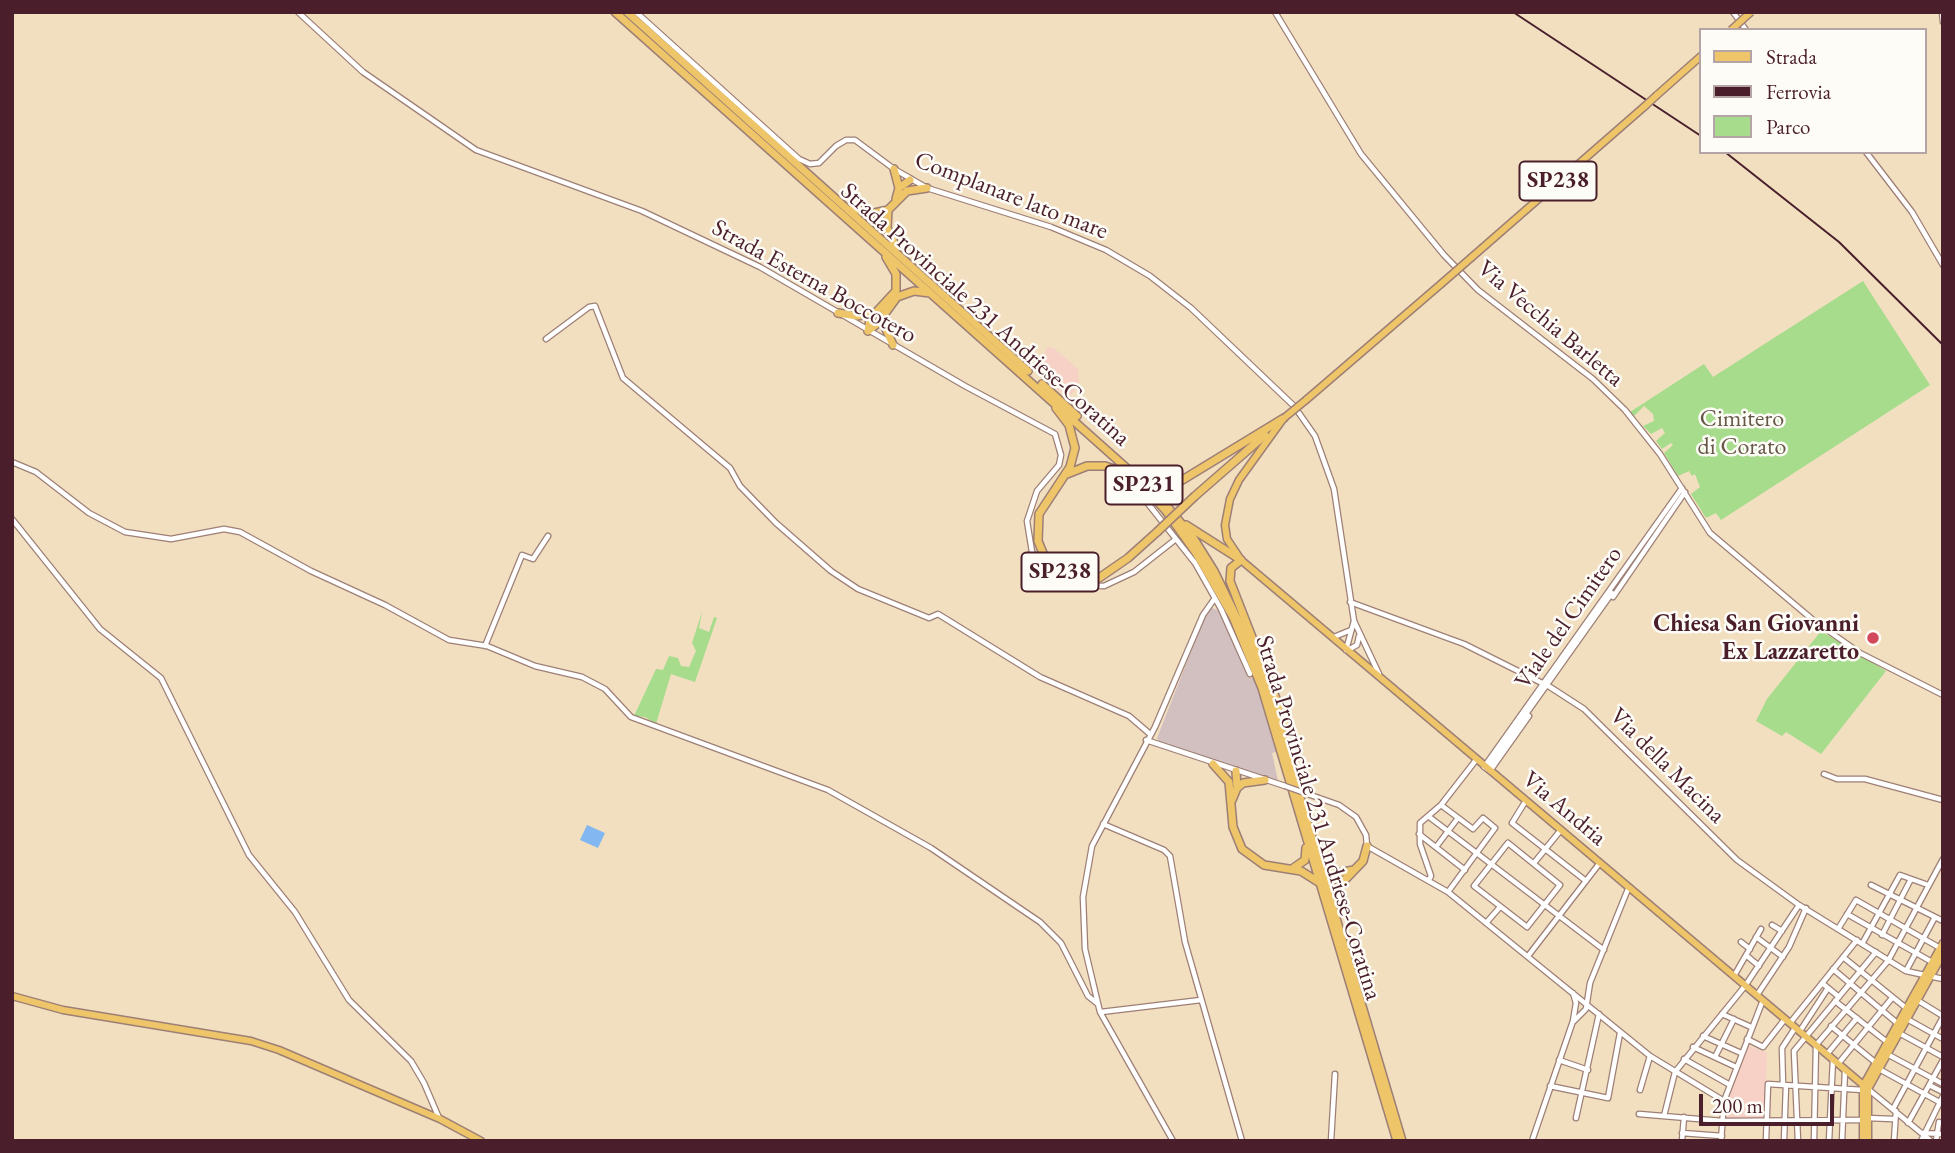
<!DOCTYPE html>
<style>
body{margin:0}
#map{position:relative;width:1955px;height:1153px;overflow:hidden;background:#f1dfc0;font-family:"EB Garamond",serif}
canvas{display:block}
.frame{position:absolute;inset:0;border:14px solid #4a1f2b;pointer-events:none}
.legend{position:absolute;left:1699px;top:28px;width:228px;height:126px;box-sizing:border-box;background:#fdfcf7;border:2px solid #b5a4a5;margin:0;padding:9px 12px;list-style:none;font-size:21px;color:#4a1f2b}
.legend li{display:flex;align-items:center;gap:14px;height:35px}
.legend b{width:35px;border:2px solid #b5a4a5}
.scale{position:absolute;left:1699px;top:1094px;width:135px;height:32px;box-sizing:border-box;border:4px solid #4a1f2b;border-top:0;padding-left:9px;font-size:21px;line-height:24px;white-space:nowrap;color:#4a1f2b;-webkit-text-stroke:5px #fdfcf7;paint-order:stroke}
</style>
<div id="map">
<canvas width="1955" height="1153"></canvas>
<div class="frame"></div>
<ul class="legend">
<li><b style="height:9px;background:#eec569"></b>Strada</li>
<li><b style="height:9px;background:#4a1f2b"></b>Ferrovia</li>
<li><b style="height:19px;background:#a6dc8c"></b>Parco</li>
</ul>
<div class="scale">200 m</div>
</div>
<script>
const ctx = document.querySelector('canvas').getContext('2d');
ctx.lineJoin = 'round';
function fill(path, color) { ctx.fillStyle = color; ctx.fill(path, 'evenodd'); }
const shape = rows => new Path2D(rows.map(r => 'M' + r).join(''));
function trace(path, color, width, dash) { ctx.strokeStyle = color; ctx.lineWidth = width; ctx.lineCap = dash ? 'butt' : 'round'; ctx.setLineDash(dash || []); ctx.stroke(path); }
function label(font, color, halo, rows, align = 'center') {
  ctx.font = font + ' "EB Garamond",serif'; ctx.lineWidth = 5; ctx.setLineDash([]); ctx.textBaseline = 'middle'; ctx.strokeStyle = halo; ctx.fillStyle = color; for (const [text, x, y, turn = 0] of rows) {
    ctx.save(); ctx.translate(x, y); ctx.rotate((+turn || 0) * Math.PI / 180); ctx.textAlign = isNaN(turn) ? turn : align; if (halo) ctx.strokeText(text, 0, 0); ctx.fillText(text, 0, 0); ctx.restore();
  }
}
fill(shape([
 [1047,347,1054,348,1078,369,1079,385,1068,398,1037,372],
 [1747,1045,1767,1053,1765,1119,1726,1119,1726,1099]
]), '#f7d1c6');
fill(shape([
 [1212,608,1220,611,1248,678,1254,678,1276,752,1272,753,1278,781,1160,743,1157,738,1207,611]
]), '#d2bfbf');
fill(shape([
 [1863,281,1930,385,1721,520,1716,513,1706,518,1691,494,1700,487,1695,474,1692,476,1689,471,1678,476,1664,453,1673,445,1671,443,1662,449,1656,441,1665,433,1662,428,1651,434,1643,426,1654,421,1653,414,1644,406,1634,416,1630,412,1704,364,1713,377],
 [702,612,699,628,709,632,714,617,717,618,695,682,671,674,656,724,645,717,634,716,656,669,663,670,669,656,678,658,681,666,689,667,696,651,692,643],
 [1821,631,1886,671,1821,754,1786,732,1782,736,1756,721,1767,699]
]), '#a6dc8c');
fill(shape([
 [587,825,605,833,598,848,580,840]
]), '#83b7f1');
const minor = shape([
 [298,12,363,72,476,150,642,211,760,267,965,386,1055,434,1061,455,1059,465,1037,491,1027,521,1032,552,1054,578,1068,585,1104,586,1134,572,1176,539],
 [636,12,799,159,810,164,819,163,836,146,846,140,855,140,894,169,927,188,1051,227,1106,250,1150,276,1191,308,1294,406,1315,436,1334,489,1354,621,1379,674],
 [1275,12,1361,154,1444,255,1478,290,1593,379,1625,410,1660,454,1710,533,1813,620,1860,653,1943,695],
 [1733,12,1746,30],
 [1942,12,1943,22],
 [1866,152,1912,212,1943,265],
 [546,339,589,307,595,306,623,378,730,468,740,486,776,523,831,571,858,589,929,618,938,614,1040,677,1129,716,1150,734],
 [12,462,36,472,89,513,125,532,171,539,224,529,240,532,311,571,385,605,449,640,487,646,535,666,582,677,605,689,631,717,828,790,931,848,1040,922,1061,943,1088,996,1098,1004],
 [1115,486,1121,479,1138,491,1195,563,1221,609,1250,674],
 [12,519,100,629,161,678,249,855,295,912,349,1000,411,1061,424,1083,439,1118],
 [1613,597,1685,492],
 [1350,602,1464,644,1550,687,1584,709,1737,860,1799,905,1906,971,1943,979],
 [1334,637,1351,630],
 [485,646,522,555,533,559,548,536],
 [1346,650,1354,621],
 [1348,650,1357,645,1359,636],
 [1146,740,1285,786],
 [1484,767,1682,488],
 [1487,769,1612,593],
 [1490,771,1529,716],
 [1824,774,1837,779,1865,779,1943,800],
 [1319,798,1339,805,1356,817,1366,835,1367,846,1448,892,1650,1056,1724,1101],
 [1525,802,1512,823,1586,881],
 [1441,805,1473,829,1483,818,1495,828,1448,892],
 [1428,816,1604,950],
 [1103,824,1164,850,1170,856,1185,942,1242,1141],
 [1419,834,1465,870],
 [1508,843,1560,885,1527,927,1474,886,1508,843],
 [1436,847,1458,818],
 [1534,863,1560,831],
 [1429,880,1431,876,1420,844,1420,823,1441,805,1476,760],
 [1871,885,1943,921],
 [1847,914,1932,962],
 [1486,923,1500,907],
 [1772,925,1782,931],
 [1838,929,1856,900,1940,948],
 [1882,935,1911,879],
 [1756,937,1783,957],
 [1741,942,1750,949],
 [1862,944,1900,875,1928,885],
 [1528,956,1599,864],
 [1747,956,1759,966],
 [1843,957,1906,1008],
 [1833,969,1897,1023],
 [1906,971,1935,917],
 [1734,976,1761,929],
 [1822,983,1839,997],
 [1757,995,1789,947,1806,908],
 [1917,1000,1943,1016],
 [1835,1001,1887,1042],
 [1101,1012,1201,1000],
 [1722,1014,1751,1027],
 [1907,1019,1943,1039],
 [1574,1021,1586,1009,1590,983,1628,889],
 [1790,1023,1857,940],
 [1831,1026,1876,1063],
 [1800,1031,1828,988],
 [1899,1033,1943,1057],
 [1703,1036,1741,1053],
 [1747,1039,1763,1047,1785,1019],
 [1693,1047,1736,1067],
 [1827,1054,1857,1018],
 [1887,1054,1943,1084],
 [1715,1057,1734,1019],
 [1684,1059,1730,1085],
 [1559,1060,1588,1070],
 [1838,1064,1892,998],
 [1879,1069,1943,1104],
 [1783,1085,1782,1048,1795,1028],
 [1929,1085,1943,1092],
 [1550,1086,1608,1098,1620,1033],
 [1868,1089,1931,1141],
 [1640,1090,1650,1056],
 [1893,1109,1943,1017],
 [1639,1114,1722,1121,1863,1120],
 [1664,1116,1675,1072,1745,986,1799,905],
 [1576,1118,1599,1014],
 [1867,1118,1893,1119],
 [1908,1123,1943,1060],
 [1682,1133,1722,1136],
 [1923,1133,1943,1134],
 [1173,1141,1100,1012,1085,949,1083,897,1092,846,1155,727,1203,615,1215,598],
 [1331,1141,1335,1074],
 [1532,1141,1573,1021,1576,1003,1573,993],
 [1682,1141,1684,1117],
 [1721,1141,1724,1101,1763,1000],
 [1766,1141,1768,1084,1863,1090],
 [1784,1141,1786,1085],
 [1798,1141,1794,1051,1876,952],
 [1814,1141,1816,1045,1888,961,1943,859],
 [1829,1141,1833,1059],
 [1842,1141,1845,1070],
 [1894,1141,1896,1111],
 [1921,1141,1943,1096],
 [1936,1141,1939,1122]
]);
const major = shape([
 [1657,95,1701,56],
 [1472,257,1645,106],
 [1306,400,1441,284],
 [1283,419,1239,480,1230,499,1225,525,1227,539,1241,560,1868,1089],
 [12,996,63,1010,251,1041,279,1050,440,1119,481,1141],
 [1863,1141,1863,1086,1943,943],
 [1868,1141,1868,1089,1943,954]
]);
const highway = shape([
 [615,12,1131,472,1166,511,1196,553,1233,617,1262,688,1397,1141],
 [627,12,1028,371],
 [894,169,899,188,896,199],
 [899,188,910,180],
 [853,208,870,214,888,210],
 [896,247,887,228,888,210,907,191,927,188],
 [838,313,857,316,875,313],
 [885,316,885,327,893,345],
 [868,331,870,319,896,291,896,274,886,257],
 [868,331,878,323,897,297,914,291,930,293],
 [1042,384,1077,416],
 [1056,408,1069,425,1075,448,1070,467,1039,514,1038,541,1045,558,1065,575,1084,580,1099,578,1128,558,1157,532],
 [1136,470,1154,483,1179,482,1284,418],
 [1067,474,1087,466,1105,466,1129,474],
 [1151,487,1194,539,1214,571,1263,672,1402,1141],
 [1195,496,1265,435],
 [1186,525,1241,560,1231,568,1230,581,1284,719,1293,746,1291,767],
 [1213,764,1229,782,1233,827,1242,849,1264,865,1301,871,1320,883],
 [1237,788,1243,783,1265,780],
 [1232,800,1237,788,1236,771],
 [1325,863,1337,873,1354,870],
 [1292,869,1305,860,1306,848],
 [1335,900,1338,887,1363,861,1367,846]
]);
trace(minor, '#9e7f76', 7);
trace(major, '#9e7f76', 9);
trace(highway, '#9e7f76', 10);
trace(minor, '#fff', 4.5);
trace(major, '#eec569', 6);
trace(highway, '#eec569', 7);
trace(shape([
 [1513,12,1701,136],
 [1725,152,1839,242,1943,345]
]), '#4a1f2b', 2);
const minorBridge = shape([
 [1285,786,1319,798]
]);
const majorBridge = shape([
 [1731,30,1751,12],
 [1645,106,1657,95],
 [1441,284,1472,257],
 [1284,418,1306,400]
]);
const highwayBridge = shape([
 [1157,532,1195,496]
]);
trace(minorBridge, '#9e7f76', 7, []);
trace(majorBridge, '#9e7f76', 9, []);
trace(highwayBridge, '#9e7f76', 10, []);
trace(minorBridge, '#fff', 4.5);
trace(majorBridge, '#eec569', 6);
trace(highwayBridge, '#eec569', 7);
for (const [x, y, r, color] of [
 [1873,638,7,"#d1495b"]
]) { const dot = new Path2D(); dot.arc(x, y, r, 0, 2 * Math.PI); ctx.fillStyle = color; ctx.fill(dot); trace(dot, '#fdfcf7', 2.5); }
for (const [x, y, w] of [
 [1558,181,77],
 [1144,485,77],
 [1060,572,77]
]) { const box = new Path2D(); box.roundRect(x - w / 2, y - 19.5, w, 39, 5); ctx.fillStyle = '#fdfcf7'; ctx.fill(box); trace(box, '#4a1f2b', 2); }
label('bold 23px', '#4a1f2b', null, [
 ["SP238",1558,181],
 ["SP231",1144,485],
 ["SP238",1060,572]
]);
label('24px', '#4a1f2b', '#fdfcf7', [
 ["Complanare lato mare",1011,196,21],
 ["Strada Esterna Boccotero",814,282,29],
 ["Strada Provinciale 231 Andriese-Coratina",985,315,42],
 ["Via Vecchia Barletta",1550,324,40],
 ["Viale del Cimitero",1569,618,-55],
 ["Via della Macina",1667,766,45],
 ["Via Andria",1564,809,40],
 ["Strada Provinciale 231 Andriese-Coratina",1318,818,73]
]);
label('24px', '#665848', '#fdfcf7', [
 ["Cimitero",1742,419],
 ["di Corato",1742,447]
]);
label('bold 24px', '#4a1f2b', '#fdfcf7', [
 ["Chiesa San Giovanni",1859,624],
 ["Ex Lazzaretto",1859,652]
], 'right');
</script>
